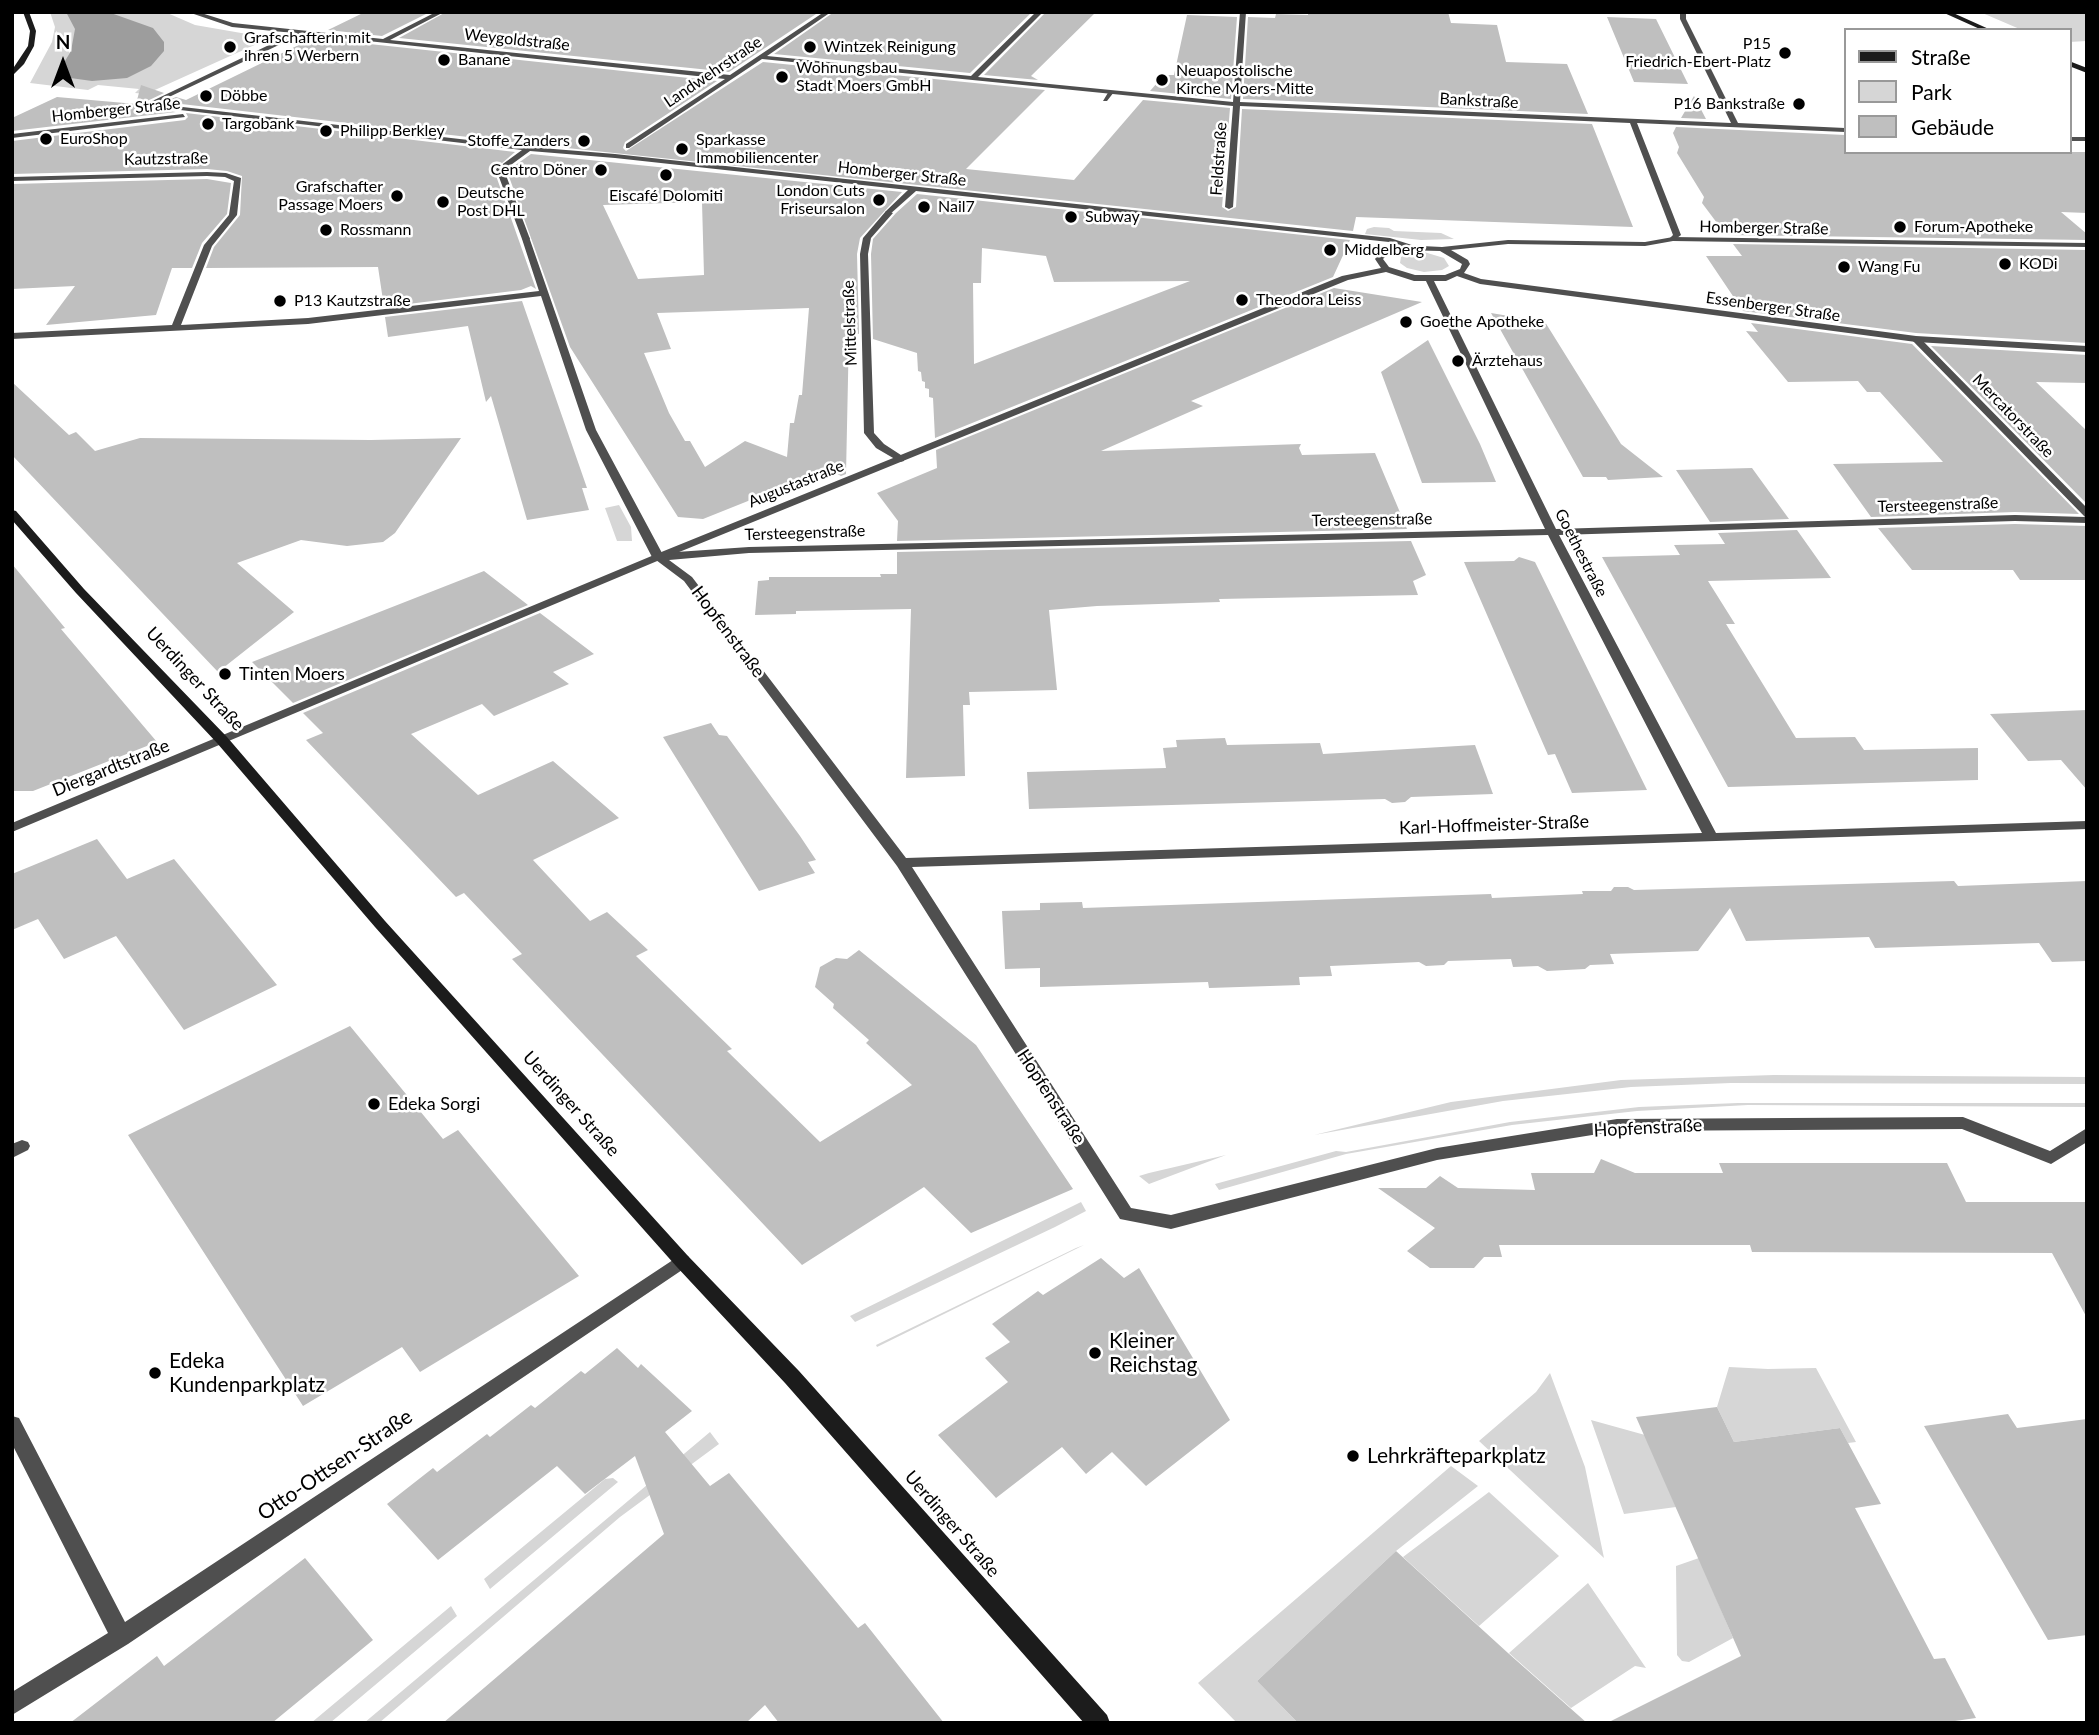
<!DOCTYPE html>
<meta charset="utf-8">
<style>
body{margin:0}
#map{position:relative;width:2099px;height:1735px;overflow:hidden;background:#fff;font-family:Lato,sans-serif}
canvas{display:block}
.frame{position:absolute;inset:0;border:14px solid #000;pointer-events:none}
.legend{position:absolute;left:1844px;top:28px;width:228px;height:126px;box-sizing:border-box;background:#fff;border:2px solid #999;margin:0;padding:9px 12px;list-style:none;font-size:21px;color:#000}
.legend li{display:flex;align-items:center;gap:14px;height:35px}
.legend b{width:35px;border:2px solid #999}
.north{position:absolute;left:28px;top:28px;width:70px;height:70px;-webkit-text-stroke:5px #fff;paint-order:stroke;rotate:0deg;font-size:19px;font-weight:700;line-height:28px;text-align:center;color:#000}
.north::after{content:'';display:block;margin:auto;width:24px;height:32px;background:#000;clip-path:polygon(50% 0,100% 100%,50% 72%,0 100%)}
</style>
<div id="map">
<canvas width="2099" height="1735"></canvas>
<div class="frame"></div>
<ul class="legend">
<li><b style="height:9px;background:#1c1c1c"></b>Straße</li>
<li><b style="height:19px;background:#d6d6d6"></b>Park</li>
<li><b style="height:19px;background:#bfbfbf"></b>Gebäude</li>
</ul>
<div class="north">N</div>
</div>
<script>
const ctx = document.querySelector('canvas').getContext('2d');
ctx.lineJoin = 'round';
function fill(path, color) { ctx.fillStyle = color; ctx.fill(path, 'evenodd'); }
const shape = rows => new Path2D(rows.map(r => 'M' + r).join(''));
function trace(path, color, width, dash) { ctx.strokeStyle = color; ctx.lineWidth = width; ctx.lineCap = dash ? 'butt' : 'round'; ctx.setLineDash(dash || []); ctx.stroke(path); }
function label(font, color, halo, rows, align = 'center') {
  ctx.font = font + ' Lato,sans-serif'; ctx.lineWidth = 5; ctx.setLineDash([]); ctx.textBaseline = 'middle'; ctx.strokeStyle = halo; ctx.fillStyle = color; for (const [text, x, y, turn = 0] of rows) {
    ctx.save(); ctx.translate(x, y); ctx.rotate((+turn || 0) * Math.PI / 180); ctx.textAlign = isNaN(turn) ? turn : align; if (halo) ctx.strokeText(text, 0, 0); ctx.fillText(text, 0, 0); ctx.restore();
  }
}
fill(shape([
 [50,12,165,12,195,25,270,38,146,94,135,93,139,89,98,85,88,90,30,83,52,42,55,27],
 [1980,12,2087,12,2087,41,2069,42,2069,30,2022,30],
 [1374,227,1389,228,1394,231,1441,233,1454,239,1421,240,1365,234,1367,229],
 [1424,252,1444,258,1449,266,1442,270,1424,272,1407,268,1400,263,1401,257,1406,254],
 [619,505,631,527,632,541,617,541,605,508],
 [1774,1075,2087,1077,2087,1084,1731,1083,1631,1087,1503,1101,1314,1135,1451,1102,1621,1080],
 [1738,1103,2087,1103,2087,1107,1748,1105,1637,1111,1512,1125,1346,1154,1219,1190,1215,1184,1336,1151,1346,1152,1510,1122,1639,1107],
 [1226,1155,1149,1184,1139,1176,1149,1173],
 [1081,1202,1086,1211,1055,1227,855,1322,850,1316],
 [1084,1245,877,1347,876,1345,1076,1248],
 [1729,1367,1768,1369,1816,1368,1856,1442,1848,1443,1840,1428,1734,1442,1717,1407],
 [1550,1373,1585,1467,1604,1558,1479,1441,1536,1392],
 [1591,1420,1645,1435,1676,1507,1624,1514],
 [710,1432,719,1444,620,1517,379,1723,364,1723],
 [1451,1466,1478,1486,1396,1551,1257,1681,1298,1723,1237,1723,1198,1683],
 [613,1478,618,1482,490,1589,484,1579,605,1479],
 [1489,1492,1559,1556,1479,1626,1403,1557],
 [1699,1558,1733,1638,1689,1662,1682,1661,1677,1655,1676,1566],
 [1588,1583,1646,1668,1635,1666,1571,1708,1509,1653],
 [451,1606,457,1616,330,1723,311,1723]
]), '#d6d6d6');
fill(shape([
 [66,12,108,12,153,28,164,42,164,51,151,66,127,78,92,81,56,76,71,51,75,29]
]), '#9d9d9d');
fill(shape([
 [365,12,430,12,382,36,328,30],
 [446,12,819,12,729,72,399,38],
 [834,12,1032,12,970,73,774,54],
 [1046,12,1096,12,1031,76,1038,80,984,75],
 [1308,12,1448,12,1451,23,1497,25,1506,62,1567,64,1588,114,1243,99,1248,17,1275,18,1276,14,1308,15],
 [1187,15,1237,17,1231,99,1150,91,1164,75,1174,75],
 [1607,17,1656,19,1688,84,1634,82],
 [313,38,717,81,625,142,623,148,626,151,763,62,1045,90,966,169,1074,180,1143,100,1230,108,1222,207,1228,211,1236,207,1242,109,1592,124,1633,227,1356,217,1353,231,529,144,164,102,176,97,186,100],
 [141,85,164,93,145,102,144,108,176,112,12,131,12,118,57,97,136,104],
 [1694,96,1706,119,1681,118],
 [186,113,515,152,494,170,536,289,531,286,521,290,384,307,378,267,206,268,214,247,240,215,242,176,227,171,207,169,12,174,12,141,185,120,188,117],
 [1676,127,1845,135,1845,152,2087,152,2087,213,2061,212,2087,234,2087,240,1726,235,1702,203,1704,197,1677,153,1679,147,1673,133],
 [531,154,902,192,860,238,857,254,859,334,849,331,846,474,841,476,828,469,703,519,678,517,570,347,507,171],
 [702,202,704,275,638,279,603,205],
 [809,308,802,395,799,395,794,423,790,423,787,457,745,441,705,467,690,441,685,441,669,413,644,353,671,349,657,313],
 [207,179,231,183,227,214,202,243,192,268,172,268,156,315,46,325,75,286,12,289,12,184],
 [917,194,1350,240,1333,277,935,438,933,398,929,397,929,389,925,388,925,382,922,381,921,372,918,371,917,353,873,339,871,254,873,239,896,213],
 [982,248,1046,256,1054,282,1190,281,974,364,973,283,981,283],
 [1733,244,2087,250,2087,343,1916,333,1743,311,1706,256,1742,256],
 [1334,288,1422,302,1191,401,1203,406,1101,451,1301,444,1299,448,1302,455,1375,453,1407,529,897,541,898,521,877,493,937,468,936,450],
 [522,301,587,488,582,488,589,510,527,520,491,396,486,402,468,326,388,337,385,317],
 [1491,313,1545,322,1621,444,1663,477,1608,480,1606,477,1583,477],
 [1751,323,1912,344,2079,514,2015,512,1871,517,1833,464,1943,462,1880,392,1867,392,1858,381,1788,382,1746,331,1758,332],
 [1428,340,1480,444,1496,482,1422,483,1381,372],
 [1931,346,2087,355,2087,383,2036,382,2087,431,2087,504],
 [12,382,69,435,76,432,95,451,140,438,371,440,461,438,395,533,383,542,347,546,301,540,237,563,294,612,218,672,12,455],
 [1752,468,1789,519,1710,522,1676,470],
 [2015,524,2087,526,2087,580,2020,580,2013,570,1912,570,1878,528],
 [1797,530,1831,578,1708,581,1735,624,1726,624,1796,738,1855,737,1864,750,1978,748,1978,780,1728,787,1602,557,1680,555,1674,545,1725,544,1718,533],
 [1411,541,1426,575,1413,581,1418,595,1219,599,1220,602,1097,606,1049,610,1057,690,969,692,970,705,963,705,965,776,906,778,911,609,796,611,796,614,755,615,758,581,769,580,769,577,881,577,880,574,897,574,897,552],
 [1519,557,1535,562,1647,790,1572,793,1555,754,1548,755,1464,562,1514,561],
 [12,564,65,628,61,629,157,742,33,791,12,791],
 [484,571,528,605,293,703,252,662],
 [540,613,594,654,553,672,569,684,494,716,482,704,411,734,478,795,553,761,619,818,533,860,590,921,607,912,648,950,636,956,732,1049,727,1051,820,1142,912,1085,866,1043,869,1040,833,1008,834,1004,815,987,820,967,836,958,847,959,859,950,976,1045,1073,1189,971,1233,924,1187,802,1265,512,959,522,954,464,893,456,897,306,740,323,733,303,713],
 [2087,710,2087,790,2061,760,2028,761,1990,714],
 [711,723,719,735,727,736,800,836,816,860,808,862,815,873,759,891,663,737],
 [1225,738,1227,745,1320,743,1323,754,1475,745,1493,794,1411,797,1405,802,1392,803,1385,799,1029,809,1027,772,1166,768,1163,748,1177,747,1176,740],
 [97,839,127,879,174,859,277,985,184,1030,116,936,64,959,38,919,12,930,12,874],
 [1954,881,1958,886,2087,881,2087,961,2052,962,2039,943,1875,948,1869,937,1746,941,1730,908,1698,951,1610,954,1614,964,1590,965,1585,969,1547,971,1538,966,1513,967,1511,959,1448,961,1444,965,1426,966,1419,962,1330,966,1332,976,1299,977,1300,985,1209,988,1208,982,1040,987,1040,968,1005,969,1002,911,1040,910,1040,903,1082,902,1083,908,1491,894,1492,898,1583,894,1582,891,1611,891,1614,887,1628,887,1634,890],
 [350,1026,443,1139,458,1130,579,1276,420,1372,402,1347,303,1406,128,1135],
 [1601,1159,1635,1173,1723,1173,1719,1163,1947,1163,1966,1202,2087,1202,2087,1318,2052,1253,1752,1252,1750,1245,1499,1245,1502,1257,1484,1257,1474,1268,1430,1268,1407,1251,1435,1228,1378,1188,1426,1188,1440,1176,1458,1188,1535,1190,1531,1173,1594,1173],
 [1101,1258,1124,1278,1139,1268,1230,1420,1146,1486,1112,1452,1086,1474,1062,1447,996,1498,938,1435,1008,1382,985,1358,1010,1342,992,1324,1038,1291,1043,1295],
 [617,1348,638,1368,641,1364,692,1411,665,1432,710,1486,729,1473,858,1628,865,1623,944,1723,779,1723,765,1705,746,1723,443,1723,664,1534,635,1456,585,1494,557,1466,438,1560,387,1504,433,1468,437,1472,487,1434,490,1437,531,1405,535,1408,581,1371,585,1374],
 [1717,1407,1734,1442,1840,1428,1881,1504,1855,1508,1934,1659,1945,1658,1976,1718,1941,1723,1607,1723,1741,1656,1636,1417],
 [2008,1414,2017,1428,2087,1419,2087,1635,2048,1640,1924,1426],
 [1396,1551,1508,1653,1587,1723,1298,1723,1257,1681],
 [305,1558,373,1640,272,1723,70,1723,157,1656,164,1666]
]), '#bfbfbf');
fill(shape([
 [1109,91,1114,92,1107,101,1103,101,1109,91],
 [148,103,529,147,615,154,1390,238,1415,246,1411,248,1389,242,916,191,889,215,885,213,886,211,908,190,615,158,530,151,504,170,530,239,526,241,522,239,496,169,522,150,146,106,148,103],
 [183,114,185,117,12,138,12,134,183,114]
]), '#4f4f4f');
fill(shape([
 [188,12,198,12,233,23,383,39,436,12,444,12,390,40,730,75,824,12,831,12,767,56,971,76,1036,12,1043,12,978,77,1233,102,1240,12,1246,12,1240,102,1731,123,1680,19,1680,12,1686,12,1686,19,1738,123,1845,128,1845,132,1637,123,1681,235,1673,241,1669,239,1673,235,1630,123,1240,106,1233,207,1229,209,1225,207,1233,106,762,59,629,148,626,148,626,144,725,79,302,34,150,106,146,106,146,104,294,33,232,27,188,12],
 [2069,137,2087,137,2087,141,2069,141,2069,137],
 [207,172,226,173,241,178,237,215,212,246,181,325,308,318,539,291,522,239,529,237,596,430,662,553,749,547,1545,529,1425,279,1429,276,1433,279,1556,529,2015,515,2085,517,1911,339,1919,337,2087,508,2087,523,2015,521,1559,535,1716,833,2087,821,2087,829,912,867,1131,1208,1171,1215,1437,1148,1617,1119,1963,1117,2050,1151,2087,1128,2087,1142,2051,1164,1962,1129,1617,1131,1437,1160,1171,1229,1120,1219,897,866,684,581,652,557,586,430,541,296,308,324,12,339,12,333,172,325,204,245,229,215,234,181,225,177,207,176,12,181,12,177,207,172],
 [1548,535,1702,833,906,858,692,577,669,560,749,553,1548,535],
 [886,211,893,213,871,238,868,254,874,433,884,444,904,457,904,461,900,462,876,448,864,433,860,254,863,238,886,211],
 [22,1140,28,1142,30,1146,28,1150,12,1158,12,1144,22,1140],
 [682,1254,688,1256,691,1261,688,1266,128,1644,12,1715,12,1692,108,1633,12,1444,12,1416,19,1418,125,1622,682,1254]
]), '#4f4f4f');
fill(shape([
 [1673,237,2087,243,2087,247,1673,241,1645,246,1508,244,1451,250,1468,260,1470,264,1464,273,1481,279,1916,336,2087,346,2087,352,1916,342,1480,284,1457,276,1446,281,1414,281,1386,272,1348,280,662,559,12,832,12,823,654,555,1342,276,1381,268,1375,259,1381,251,1401,245,1442,247,1508,240,1645,242,1673,237],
 [1402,250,1440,251,1462,264,1460,269,1445,275,1415,275,1389,267,1383,259,1387,255,1402,250]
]), '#4f4f4f');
fill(shape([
 [23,12,29,12,36,31,34,46,24,64,12,76,12,70,28,46,30,31,23,12],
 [1942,12,1951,12,1991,30,1982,30,1942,12],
 [2069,61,2087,68,2087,73,2069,66,2069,61],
 [12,510,16,511,84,589,227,737,385,921,688,1256,799,1371,1107,1715,1110,1723,1084,1723,785,1383,676,1266,375,927,217,743,76,593,12,520,12,510]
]), '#1c1c1c');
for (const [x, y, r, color] of [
 [230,47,7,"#000"],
 [810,47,7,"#000"],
 [1785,53,7,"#000"],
 [444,60,7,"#000"],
 [782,77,7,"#000"],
 [1162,80,7,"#000"],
 [206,96,7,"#000"],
 [1799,104,7,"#000"],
 [208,124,7,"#000"],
 [326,131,7,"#000"],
 [46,139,7,"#000"],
 [584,141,7,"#000"],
 [682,149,7,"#000"],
 [601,170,7,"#000"],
 [666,175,7,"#000"],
 [397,196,7,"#000"],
 [879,200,7,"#000"],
 [443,202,7,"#000"],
 [924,207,7,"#000"],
 [1071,217,7,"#000"],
 [1900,227,7,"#000"],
 [326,230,7,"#000"],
 [1330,250,7,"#000"],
 [2005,264,7,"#000"],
 [1844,267,7,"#000"],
 [1242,300,7,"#000"],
 [280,301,7,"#000"],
 [1406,322,7,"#000"],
 [1458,361,7,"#000"],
 [225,674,7,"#000"],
 [374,1104,7,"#000"],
 [1095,1353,7,"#000"],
 [155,1373,7,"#000"],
 [1353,1456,7,"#000"]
]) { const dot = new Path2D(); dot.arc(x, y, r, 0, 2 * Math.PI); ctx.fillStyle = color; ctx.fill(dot); trace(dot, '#fff', 2.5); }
label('16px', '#000', '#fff', [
 ["Grafschafterin mit",244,38],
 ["ihren 5 Werbern",244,56],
 ["P15",1771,44,"right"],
 ["Friedrich-Ebert-Platz",1771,62,"right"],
 ["Wintzek Reinigung",824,47],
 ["Banane",458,60],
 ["Wohnungsbau",796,68],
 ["Stadt Moers GmbH",796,86],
 ["Neuapostolische",1176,71],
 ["Kirche Moers-Mitte",1176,89],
 ["Döbbe",220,96],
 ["P16 Bankstraße",1785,104,"right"],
 ["Targobank",222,124],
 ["Philipp Berkley",340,131],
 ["EuroShop",60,139],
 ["Sparkasse",696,140],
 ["Immobiliencenter",696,158],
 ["Stoffe Zanders",570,141,"right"],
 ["Centro Döner",587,170,"right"],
 ["Grafschafter",383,187,"right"],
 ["Passage Moers",383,205,"right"],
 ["London Cuts",865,191,"right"],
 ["Friseursalon",865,209,"right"],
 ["Deutsche",457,193],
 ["Post DHL",457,211],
 ["Eiscafé Dolomiti",666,196,"center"],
 ["Nail7",938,207],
 ["Subway",1085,217],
 ["Forum-Apotheke",1914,227],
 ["Rossmann",340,230],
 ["Middelberg",1344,250],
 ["KODi",2019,264],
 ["Wang Fu",1858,267],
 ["Theodora Leiss",1256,300],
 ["P13 Kautzstraße",294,301],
 ["Goethe Apotheke",1420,322],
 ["Ärztehaus",1472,361]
], 'left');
label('16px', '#000', '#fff', [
 ["Weygoldstraße",517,40,6],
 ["Landwehrstraße",713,72,-34],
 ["Bankstraße",1479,101,3],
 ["Homberger Straße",116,110,-6],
 ["Kautzstraße",166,159,-1],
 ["Feldstraße",1219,159,-86],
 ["Homberger Straße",902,174,6],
 ["Homberger Straße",1764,228,1],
 ["Essenberger Straße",1773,307,8],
 ["Mittelstraße",850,323,-92],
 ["Mercatorstraße",2013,416,46],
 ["Augustastraße",796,484,-22],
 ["Tersteegenstraße",1938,505,-2],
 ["Tersteegenstraße",1372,520,-1],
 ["Tersteegenstraße",805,533,-2],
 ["Goethestraße",1581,553,63]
]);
label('18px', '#000', '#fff', [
 ["Hopfenstraße",728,632,53],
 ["Uerdinger Straße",195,679,47],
 ["Diergardtstraße",111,768,-22],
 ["Karl-Hoffmeister-Straße",1494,825,-2],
 ["Hopfenstraße",1051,1097,57],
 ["Uerdinger Straße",571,1104,48],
 ["Hopfenstraße",1648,1128,-3],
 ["Uerdinger Straße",952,1524,49]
]);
label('18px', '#000', '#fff', [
 ["Tinten Moers",239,674],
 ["Edeka Sorgi",388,1104]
], 'left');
label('21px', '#000', '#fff', [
 ["Kleiner",1109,1341],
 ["Reichstag",1109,1365],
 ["Edeka",169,1361],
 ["Kundenparkplatz",169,1385],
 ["Lehrkräfteparkplatz",1367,1456]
], 'left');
label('21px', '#000', '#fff', [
 ["Otto-Ottsen-Straße",335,1465,-34]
]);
</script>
